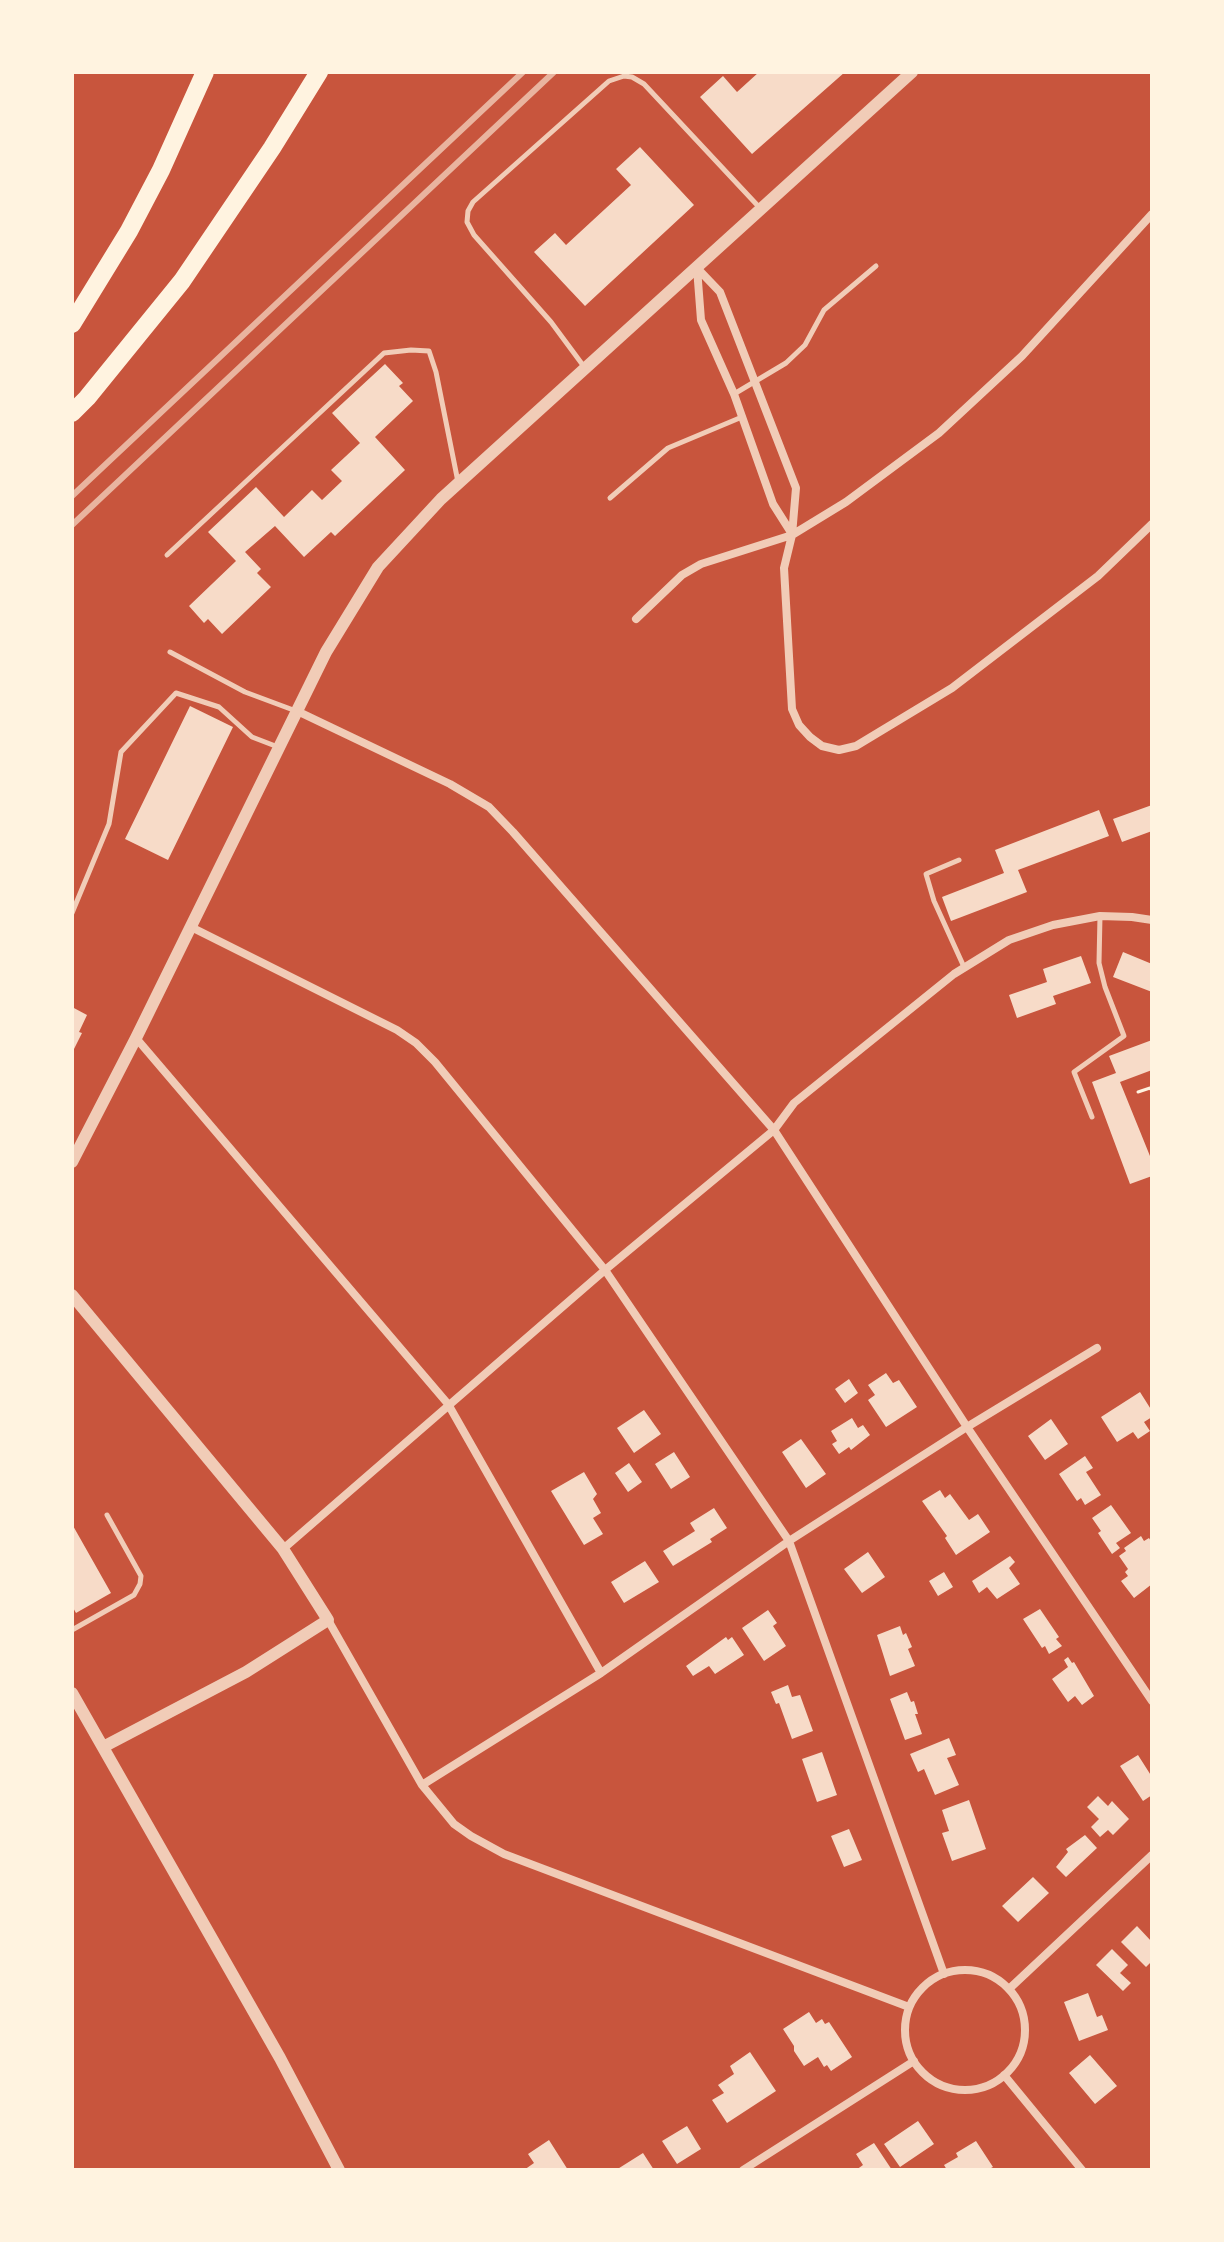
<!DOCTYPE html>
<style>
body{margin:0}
#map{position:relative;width:1224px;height:2242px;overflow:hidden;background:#c8553d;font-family:Mulish,sans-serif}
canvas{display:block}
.frame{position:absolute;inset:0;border:74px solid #fff3e0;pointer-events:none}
</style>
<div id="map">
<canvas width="1224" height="2242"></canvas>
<div class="frame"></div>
</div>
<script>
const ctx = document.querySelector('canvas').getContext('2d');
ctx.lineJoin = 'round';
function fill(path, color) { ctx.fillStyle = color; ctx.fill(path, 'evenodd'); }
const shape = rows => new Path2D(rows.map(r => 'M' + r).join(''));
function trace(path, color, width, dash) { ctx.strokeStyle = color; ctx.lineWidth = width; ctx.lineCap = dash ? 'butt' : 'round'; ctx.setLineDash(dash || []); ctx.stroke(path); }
fill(shape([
 [759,72,845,72,752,154,700,97,723,76,737,92],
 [640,147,694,205,585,306,534,252,555,233,566,245,631,185,616,169],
 [385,364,403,383,399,386,413,401,375,437,405,470,335,536,331,532,304,557,275,526,245,552,261,569,257,573,271,587,222,634,208,619,204,623,189,606,236,561,208,532,256,487,284,517,312,490,322,500,342,481,331,470,360,443,332,413],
 [190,706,233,727,168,860,125,839],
 [1152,805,1152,831,1122,842,1113,819],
 [1099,810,1109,836,1018,870,1027,892,951,921,942,897,1004,873,995,850],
 [1123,952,1152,964,1152,992,1113,977],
 [1081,956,1091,983,1053,996,1056,1004,1017,1018,1009,995,1047,982,1043,969],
 [72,1007,87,1015,79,1032,82,1033,72,1053],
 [1152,1040,1152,1070,1120,1082,1152,1161,1152,1176,1130,1184,1092,1082,1116,1073,1109,1056],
 [886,1373,893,1383,899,1380,917,1407,886,1427,868,1400,875,1395,868,1385],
 [849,1379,858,1393,845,1403,835,1389],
 [1140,1392,1152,1411,1152,1417,1144,1422,1150,1431,1138,1439,1133,1432,1117,1442,1101,1417],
 [644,1410,661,1434,634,1453,617,1428],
 [852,1418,858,1428,863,1425,870,1435,851,1450,849,1447,839,1454,832,1444,837,1441,831,1431],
 [1051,1419,1068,1444,1045,1460,1028,1436],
 [801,1439,826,1474,806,1488,782,1452],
 [674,1452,690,1477,671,1489,655,1464],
 [1085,1456,1093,1468,1086,1472,1101,1495,1085,1505,1081,1498,1077,1501,1059,1474],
 [629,1463,642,1482,628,1492,615,1473],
 [584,1472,597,1494,593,1499,601,1513,593,1518,603,1534,584,1545,551,1491],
 [940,1490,945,1498,950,1494,969,1520,978,1514,990,1532,956,1555,945,1538,947,1536,922,1501],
 [1111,1505,1131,1533,1116,1543,1120,1548,1112,1554,1098,1533,1101,1531,1092,1518],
 [714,1508,727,1528,710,1539,712,1542,673,1566,663,1551,695,1531,690,1523],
 [72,1524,111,1593,76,1613,72,1606],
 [1141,1536,1144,1541,1149,1538,1152,1543,1152,1584,1134,1598,1121,1581,1128,1576,1125,1572,1128,1569,1119,1556,1126,1551,1124,1548],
 [868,1552,885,1577,862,1593,844,1569],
 [1010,1556,1015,1562,1009,1568,1020,1584,997,1599,987,1587,979,1593,972,1581],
 [645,1561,659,1582,624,1603,611,1582],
 [944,1572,953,1587,938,1596,929,1581],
 [1040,1609,1059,1637,1056,1639,1062,1646,1049,1654,1045,1646,1042,1648,1023,1619],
 [768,1610,777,1623,773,1626,786,1646,764,1661,742,1628],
 [900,1626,903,1635,906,1633,912,1647,908,1649,915,1666,890,1676,877,1635],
 [726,1637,728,1640,732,1637,744,1655,715,1674,709,1666,693,1676,686,1666],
 [1068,1657,1072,1663,1074,1662,1094,1696,1082,1705,1075,1696,1068,1702,1052,1679,1068,1667,1064,1660],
 [788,1685,792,1697,800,1695,813,1731,792,1739,779,1703,776,1704,771,1692],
 [907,1692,911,1702,914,1701,918,1714,915,1714,922,1734,905,1740,890,1699],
 [949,1738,956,1755,947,1758,959,1785,935,1795,924,1769,918,1772,910,1754],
 [822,1752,837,1795,817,1802,802,1759],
 [1138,1755,1152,1777,1152,1795,1143,1801,1120,1766],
 [1098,1796,1108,1806,1112,1801,1129,1819,1113,1835,1108,1830,1100,1837,1091,1827,1099,1819,1087,1807],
 [969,1800,986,1849,952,1861,942,1833,949,1831,942,1810],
 [849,1829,862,1860,844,1867,831,1836],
 [1085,1835,1097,1848,1066,1877,1056,1867,1068,1852,1066,1849],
 [1033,1877,1049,1893,1018,1922,1002,1906],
 [1137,1926,1152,1942,1152,1961,1146,1967,1121,1942],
 [1112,1949,1128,1965,1120,1973,1131,1983,1123,1991,1096,1965],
 [1088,1993,1097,2017,1102,2015,1108,2030,1079,2041,1064,2002],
 [809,2012,816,2023,822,2019,825,2024,829,2022,852,2057,831,2071,827,2065,824,2067,818,2057,804,2066,794,2051,794,2046,783,2029],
 [750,2052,776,2091,727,2123,712,2100,724,2093,718,2085,734,2074,730,2066],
 [1090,2055,1117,2086,1095,2104,1069,2073],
 [918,2121,934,2144,900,2167,884,2144],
 [687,2126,701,2149,677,2164,662,2141],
 [549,2140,568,2170,524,2170,534,2163,528,2154],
 [976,2141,993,2167,987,2170,947,2170,944,2165,958,2157,956,2153],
 [874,2143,892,2170,856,2170,863,2165,856,2154],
 [643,2153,654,2170,616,2170]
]), '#f7dbc8');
trace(shape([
 [1138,1092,1150,1088,1152,1091]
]), '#fff3e0', 3);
trace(shape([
 [585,368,551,322,474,235,467,222,468,211,473,202,609,81,624,76,632,77,644,84,759,207],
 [734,394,786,363,805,345,824,310,876,266],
 [610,498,668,448,742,417],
 [167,555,384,353,411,350,429,351,436,372,458,482],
 [170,652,245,692,296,711],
 [959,860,926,874,934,901,964,967],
 [72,913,109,824,121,752,176,693,219,707,252,737,278,747],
 [1092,1117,1074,1072,1124,1036,1105,987,1099,963,1100,916],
 [72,1630,134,1595,140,1584,141,1576,107,1515]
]), '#f1ccb7', 5);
trace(shape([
 [697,268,720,292,796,488,792,535,784,568,792,709,799,725,810,737,822,746,839,750,856,746,952,688,1098,576,1152,524],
 [697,268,701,320,734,394,773,504,792,534],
 [636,619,682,575,701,564,792,535,846,502,939,433,1022,356,1152,214],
 [297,711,450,784,489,807,513,832,774,1130,967,1427,1152,1701],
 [191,927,397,1030,416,1043,435,1062,605,1270,789,1541,944,1974],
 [136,1038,448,1404,601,1673],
 [283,1549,605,1270,774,1130,794,1103,954,974,1009,940,1053,925,1100,916,1132,917,1152,920],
 [328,1620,422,1785,454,1824,471,1836,504,1854,909,2007],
 [422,1785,601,1673,789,1541,967,1427,1097,1348],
 '905 2030a60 60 0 1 1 120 0a60 60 0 1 1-120 0Z',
 [1009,1989,1152,1855],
 [1004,2075,1082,2170],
 [743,2170,914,2061]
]), '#f1ccb7', 8);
trace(shape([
 [72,1162,136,1038,326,652,378,567,441,499,912,72],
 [72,1295,283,1549,328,1620,246,1672,103,1747],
 [72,1693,280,2058,339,2170]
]), '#f1ccb7', 12);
trace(shape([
 [72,324,129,231,161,170,205,72],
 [72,413,87,398,182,281,272,148,319,72]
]), '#fff3e0', 18);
trace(shape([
 [72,496,523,72],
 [72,525,554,72]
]), '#e9b49f', 6);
</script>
